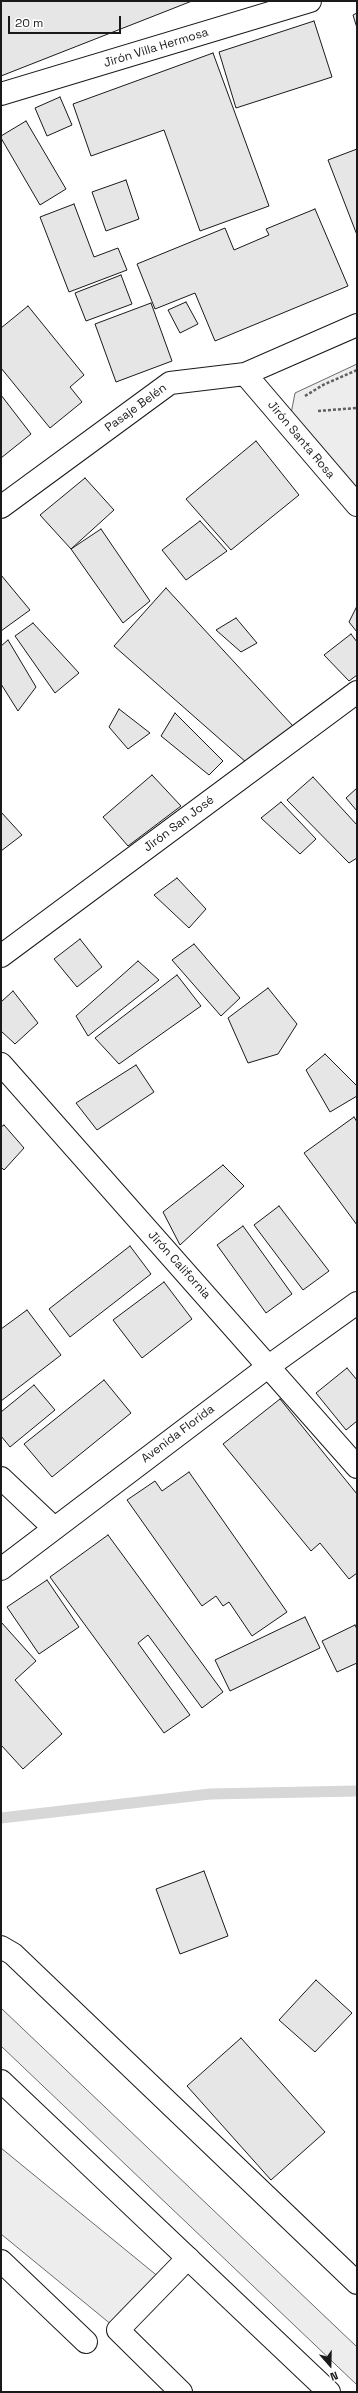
<!DOCTYPE html>
<meta charset="utf-8">
<style>
body{margin:0}
#map{position:relative;width:358px;height:2393px;overflow:hidden;background:#fff;font-family:"Space Grotesk",sans-serif}
canvas{display:block}
.frame{position:absolute;inset:0;border:2px solid #1a1a1a;pointer-events:none}
.north{position:absolute;left:310px;top:2345px;width:40px;height:40px;-webkit-text-stroke:3px #fff;paint-order:stroke;rotate:160deg;font-size:11px;font-weight:700;line-height:16px;text-align:center;color:#1a1a1a}
.north::after{content:'';display:block;margin:auto;width:14px;height:18px;background:#1a1a1a;clip-path:polygon(50% 0,100% 100%,50% 72%,0 100%)}
.scale{position:absolute;left:8px;top:16px;width:113px;height:18px;box-sizing:border-box;border:2px solid #1a1a1a;border-top:0;padding-left:5px;font-size:12px;line-height:14px;white-space:nowrap;color:#1a1a1a;-webkit-text-stroke:3px #fff;paint-order:stroke}
</style>
<div id="map">
<canvas width="358" height="2393"></canvas>
<div class="frame"></div>
<div class="north">N</div>
<div class="scale">20 m</div>
</div>
<script>
const ctx = document.querySelector('canvas').getContext('2d');
ctx.lineJoin = 'round';
function fill(path, color) { ctx.fillStyle = color; ctx.fill(path, 'evenodd'); }
const shape = rows => new Path2D(rows.map(r => 'M' + r).join(''));
function trace(path, color, width, dash) { ctx.strokeStyle = color; ctx.lineWidth = width; ctx.lineCap = dash ? 'butt' : 'round'; ctx.setLineDash(dash || []); ctx.stroke(path); }
function label(font, color, halo, rows, align = 'center') {
  ctx.font = font + ' "Space Grotesk",sans-serif'; ctx.lineWidth = 3; ctx.setLineDash([]); ctx.textBaseline = 'middle'; ctx.strokeStyle = halo; ctx.fillStyle = color; for (const [text, x, y, turn = 0] of rows) {
    ctx.save(); ctx.translate(x, y); ctx.rotate((+turn || 0) * Math.PI / 180); ctx.textAlign = isNaN(turn) ? turn : align; if (halo) ctx.strokeText(text, 0, 0); ctx.fillText(text, 0, 0); ctx.restore();
  }
}
const built = shape([
 [357,364,357,503,289,424,295,393,357,364],
 [1,2008,357,2347,357,2385,1,2046,1,2008],
 [1,2148,160,2278,118,2330,1,2234,1,2148]
]);
fill(built, '#ededed');
trace(built, '#6a6a6a', 1);
trace(shape([
 [1,1818,210,1794,357,1791]
]), '#d7d7d7', 11);
const building = shape([
 [1,1,192,1,1,76,1,1],
 [357,13,357,28,353,15,357,13],
 [314,21,332,77,236,108,219,52,314,21],
 [213,53,269,206,200,231,164,130,91,156,73,104,213,53],
 [60,97,72,125,47,136,35,108,60,97],
 [26,121,66,189,40,205,1,138,1,136,26,121],
 [357,149,357,235,328,160,357,149],
 [126,180,139,219,106,231,92,192,126,180],
 [74,204,94,257,118,248,127,270,69,292,40,217,74,204],
 [315,209,348,286,215,341,195,293,155,309,137,264,225,228,234,250,269,235,266,229,315,209],
 [121,275,132,304,86,321,75,293,121,275],
 [186,302,198,324,180,333,168,310,186,302],
 [151,303,172,361,116,382,95,324,151,303],
 [28,306,84,375,70,387,82,402,50,428,1,368,1,328,28,306],
 [1,395,31,434,1,458,1,395],
 [256,441,299,495,231,550,186,499,256,441],
 [85,478,114,510,71,549,40,515,85,478],
 [200,521,227,551,186,580,162,550,200,521],
 [101,529,150,601,123,623,71,549,101,529],
 [1,575,30,610,1,631,1,575],
 [166,588,293,726,247,763,114,646,166,588],
 [357,606,357,632,349,622,357,606],
 [236,618,257,643,241,652,216,630,236,618],
 [33,623,79,673,55,693,15,636,33,623],
 [351,634,357,642,357,675,349,681,324,655,351,634],
 [8,640,36,687,18,711,1,684,1,646,8,640],
 [119,709,150,733,128,749,109,727,119,709],
 [175,713,223,761,209,775,161,736,175,713],
 [152,775,181,806,128,846,103,817,152,775],
 [313,777,357,825,357,858,349,863,287,800,313,777],
 [357,788,357,811,346,798,357,788],
 [281,802,316,839,300,854,261,818,281,802],
 [1,812,22,835,1,851,1,812],
 [177,878,206,909,189,928,154,895,177,878],
 [80,939,102,967,77,987,54,959,80,939],
 [194,944,240,998,221,1016,172,960,194,944],
 [138,961,159,980,88,1036,76,1016,138,961],
 [177,975,201,1006,119,1064,95,1038,177,975],
 [268,988,297,1024,278,1054,248,1063,228,1018,268,988],
 [13,991,38,1023,15,1044,1,1031,1,1002,13,991],
 [325,1054,357,1086,357,1096,330,1112,306,1070,325,1054],
 [136,1065,154,1092,97,1130,76,1103,136,1065],
 [354,1117,357,1122,357,1225,304,1153,354,1117],
 [4,1125,24,1148,4,1170,1,1167,1,1127,4,1125],
 [223,1165,244,1186,180,1245,163,1212,223,1165],
 [279,1206,329,1271,303,1290,254,1225,279,1206],
 [243,1226,292,1294,266,1313,217,1245,243,1226],
 [130,1246,151,1274,70,1337,49,1309,130,1246],
 [164,1282,192,1319,142,1358,113,1320,164,1282],
 [27,1310,61,1355,1,1401,1,1329,27,1310],
 [347,1368,357,1380,357,1421,346,1430,316,1393,347,1368],
 [104,1380,131,1413,52,1477,24,1444,104,1380],
 [34,1385,55,1410,10,1447,1,1436,1,1412,34,1385],
 [280,1399,357,1494,357,1573,349,1579,320,1543,311,1551,223,1444,280,1399],
 [189,1472,287,1612,252,1636,229,1602,223,1606,216,1596,202,1606,127,1500,155,1481,162,1491,189,1472],
 [108,1535,223,1692,202,1708,148,1635,138,1643,190,1715,164,1733,50,1577,108,1535],
 [47,1580,79,1627,39,1654,7,1607,47,1580],
 [305,1617,320,1648,230,1691,215,1660,305,1617],
 [1,1622,36,1661,15,1680,62,1734,23,1769,1,1745,1,1622],
 [355,1625,357,1629,357,1663,337,1672,322,1641,355,1625],
 [204,1871,228,1936,180,1954,156,1889,204,1871],
 [316,1980,352,2013,315,2052,279,2020,316,1980],
 [241,2038,325,2132,271,2180,187,2086,241,2038]
]);
fill(building, '#e6e6e6');
trace(building, '#1a1a1a', 1);
const minor = shape([
 [1,94,310,1],
 [245,374,357,505],
 [1,507,170,383,245,374,357,325],
 [1,956,357,692],
 [1,1064,357,1467],
 [1,1478,54,1528],
 [1,1569,269,1366,357,1303],
 [1,1947,13,1954,357,2283],
 [1,2261,86,2342],
 [181,2392,118,2330,188,2258]
]);
const highway = shape([
 [1,2081,329,2392]
]);
trace(minor, '#1a1a1a', 24);
trace(highway, '#1a1a1a', 24);
trace(shape([
 [305,396,323,385,357,370],
 [318,411,357,408]
]), '#5f5f5f', 2.5, [3, 2]);
trace(minor, '#fff', 22);
trace(highway, '#fff', 22);
label('12px', '#1a1a1a', '#fff', [
 ["Jirón Villa Hermosa",156,48,-17],
 ["Pasaje Belén",136,408,-36],
 ["Jirón Santa Rosa",301,440,50],
 ["Jirón San José",179,824,-37],
 ["Jirón California",179,1265,48],
 ["Avenida Florida",178,1434,-37]
]);
</script>
